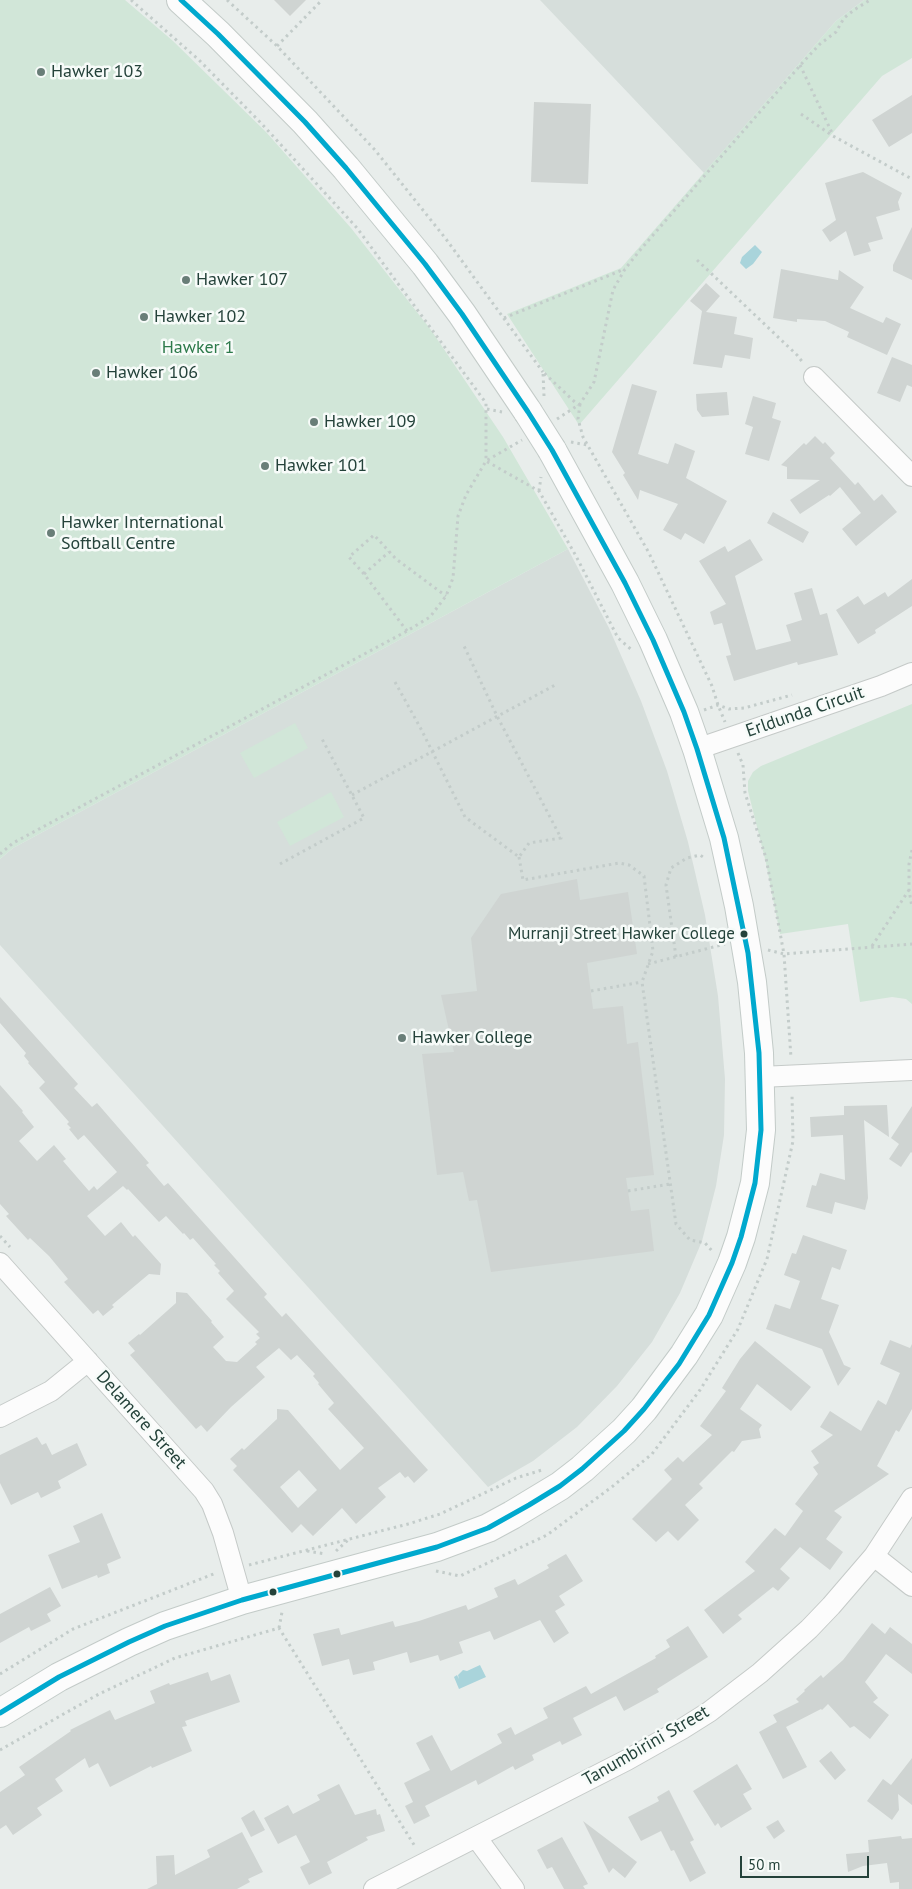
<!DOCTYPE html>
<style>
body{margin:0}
#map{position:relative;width:912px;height:1889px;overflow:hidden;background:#e8edeb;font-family:"PT Sans",sans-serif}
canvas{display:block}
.scale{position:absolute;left:740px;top:1856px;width:129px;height:22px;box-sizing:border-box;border:2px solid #24423a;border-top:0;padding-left:6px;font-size:15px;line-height:18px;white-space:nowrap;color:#24423a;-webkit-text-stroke:4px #f7fbf9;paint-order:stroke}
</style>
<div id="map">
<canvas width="912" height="1889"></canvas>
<div class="scale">50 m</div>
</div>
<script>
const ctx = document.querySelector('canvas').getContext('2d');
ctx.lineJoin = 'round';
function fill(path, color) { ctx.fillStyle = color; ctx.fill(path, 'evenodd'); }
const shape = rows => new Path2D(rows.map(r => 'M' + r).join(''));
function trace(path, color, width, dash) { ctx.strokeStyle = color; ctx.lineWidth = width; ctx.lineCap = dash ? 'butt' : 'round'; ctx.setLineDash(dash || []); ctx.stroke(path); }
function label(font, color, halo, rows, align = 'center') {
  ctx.font = font + ' "PT Sans",sans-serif'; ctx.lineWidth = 5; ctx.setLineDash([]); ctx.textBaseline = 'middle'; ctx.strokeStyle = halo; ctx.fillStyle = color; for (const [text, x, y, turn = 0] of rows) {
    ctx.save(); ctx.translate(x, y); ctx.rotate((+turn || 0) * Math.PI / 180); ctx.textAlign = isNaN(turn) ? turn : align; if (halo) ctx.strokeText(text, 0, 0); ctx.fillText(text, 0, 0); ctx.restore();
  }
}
fill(shape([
 [540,0,864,0,836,21,704,173],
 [568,549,609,628,641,701,667,771,688,842,705,915,718,996,725,1079,724,1135,716,1186,702,1241,680,1293,652,1342,617,1386,577,1427,533,1461,488,1487,0,945,0,859,13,848]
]), '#d6dedb');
fill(shape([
 [0,0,125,0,173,41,266,132,351,228,431,330,503,437,568,549,13,848,0,859],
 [864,0,912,0,912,58,882,76,579,425,507,314,621,268,836,21],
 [912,704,912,1004,906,999,892,997,860,1002,848,924,780,934,766,863,748,791,748,781,753,772,761,766],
 [295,723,308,748,254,778,240,753],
 [331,792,344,817,290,846,277,822]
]), '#d1e6d8');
fill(shape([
 [755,245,762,252,753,264,746,269,740,263,742,257],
 [480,1665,486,1677,459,1689,454,1677,457,1675,459,1679,458,1675,463,1670,467,1671]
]), '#a9d4db');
fill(shape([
 [274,0,306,0,290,16],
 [912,95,912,133,889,147,872,120],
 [534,102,591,104,588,184,531,182],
 [863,172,902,193,898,202,900,210,876,217,883,239,868,243,871,251,854,256,846,231,830,242,822,230,836,220,825,183],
 [912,227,912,280,893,271,893,265],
 [781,269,838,280,839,270,864,287,850,308,883,323,886,317,901,324,887,355,847,337,849,332,825,321,797,319,797,322,773,318],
 [706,283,720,296,706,312,737,317,734,334,753,338,750,359,725,355,722,368,693,364,702,311,690,301],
 [892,357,912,365,912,387,907,385,900,402,877,393],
 [632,384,657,391,638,454,668,464,675,443,695,451,686,478,727,501,704,544,685,533,681,540,663,530,678,504,640,490,638,500,623,475,625,473,612,452],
 [727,392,729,415,702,417,697,410,696,394],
 [753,396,776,403,772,418,781,421,769,461,745,454,753,427,745,424],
 [815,436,823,444,825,442,835,453,830,458,855,485,858,482,874,501,882,494,897,512,856,546,842,529,861,513,840,487,830,496,829,495,800,514,790,500,820,480,787,479,787,467,781,465,804,443,806,445],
 [773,512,809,532,803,543,767,523],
 [750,539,763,560,735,576,756,650,791,641,786,625,802,620,794,593,812,588,820,615,827,613,838,655,798,665,797,662,734,681,726,656,731,655,722,623,714,625,710,612,726,604,699,561,725,546,728,552],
 [912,579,912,606,875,630,876,633,858,644,836,610,858,596,864,605,885,592,888,597],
 [577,879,580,900,628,892,637,954,587,963,593,1009,623,1006,627,1044,638,1042,654,1175,626,1178,631,1211,649,1209,654,1251,491,1272,477,1200,469,1201,463,1172,437,1175,422,1054,454,1052,441,995,477,991,471,938,501,894],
 [0,997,78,1084,74,1088,92,1107,97,1103,149,1163,146,1165,164,1186,168,1183,267,1294,264,1297,282,1317,286,1313,428,1470,414,1483,408,1476,405,1478,400,1472,378,1488,386,1497,356,1524,342,1508,313,1536,301,1524,292,1533,233,1470,237,1466,230,1459,242,1448,244,1450,277,1419,277,1409,288,1410,340,1470,364,1448,328,1409,334,1403,318,1384,319,1383,313,1376,315,1374,297,1355,291,1360,279,1348,256,1367,265,1377,231,1407,207,1432,201,1425,196,1429,130,1355,135,1351,128,1343,139,1334,140,1335,176,1303,176,1292,187,1293,212,1321,211,1322,224,1337,213,1347,226,1361,237,1362,257,1344,255,1342,260,1338,256,1334,259,1332,226,1299,234,1291,218,1273,220,1271,214,1265,216,1264,193,1238,190,1240,184,1233,183,1234,166,1216,159,1222,128,1189,127,1190,123,1186,87,1216,105,1236,121,1222,133,1237,135,1235,161,1264,160,1275,149,1274,112,1305,114,1307,103,1316,98,1310,93,1314,64,1282,68,1279,49,1256,30,1238,28,1240,6,1216,9,1214,0,1204,0,1085,23,1111,22,1112,34,1127,19,1141,37,1161,54,1145,66,1159,63,1161,89,1191,94,1186,97,1190,117,1172,84,1135,78,1140,69,1129,71,1128,67,1124,69,1122,39,1088,45,1082,28,1063,29,1062,24,1056,26,1053,0,1023],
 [299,1470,317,1490,298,1508,280,1487],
 [887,1105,889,1137,864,1120,868,1198,865,1210,835,1202,832,1214,806,1207,812,1185,816,1186,820,1173,845,1180,843,1135,811,1137,810,1117,844,1115,844,1106],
 [912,1106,912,1153,911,1152,901,1167,889,1159,899,1144,891,1138],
 [803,1235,847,1250,840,1270,832,1267,821,1299,839,1305,829,1332,844,1365,851,1368,838,1386,822,1349,766,1329,775,1304,790,1309,800,1281,784,1275,792,1253,796,1254],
 [890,1340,910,1348,912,1344,912,1409,899,1432,896,1430,877,1466,889,1474,834,1511,842,1517,826,1539,843,1552,830,1570,800,1547,780,1569,790,1578,778,1591,773,1587,738,1615,742,1619,723,1634,704,1610,755,1571,745,1562,775,1528,785,1536,803,1511,795,1504,818,1474,813,1467,819,1463,811,1451,833,1435,820,1427,830,1411,861,1431,878,1400,886,1405,900,1373,880,1364],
 [755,1341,811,1387,791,1411,757,1384,740,1409,762,1425,759,1429,761,1438,742,1441,734,1452,732,1451,699,1484,703,1488,685,1505,699,1520,678,1541,668,1531,656,1542,632,1519,672,1479,664,1470,678,1457,683,1462,712,1435,700,1426,726,1391,722,1388,740,1359],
 [37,1437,42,1445,46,1443,52,1455,77,1443,87,1465,58,1481,61,1488,41,1498,38,1492,11,1505,0,1483,0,1455],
 [102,1513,121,1558,107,1564,110,1573,98,1578,97,1575,62,1589,48,1555,80,1542,73,1526],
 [566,1554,583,1581,559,1596,565,1605,555,1611,569,1633,554,1643,540,1620,494,1640,490,1631,459,1642,463,1653,440,1661,438,1655,410,1663,407,1652,373,1662,375,1670,353,1675,349,1659,322,1666,313,1634,339,1628,341,1635,393,1621,395,1627,419,1621,466,1605,468,1610,498,1597,494,1588,515,1579,518,1585,549,1568,547,1565],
 [50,1587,61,1606,47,1614,51,1621,31,1631,29,1627,0,1643,0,1614],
 [872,1623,885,1634,890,1627,912,1644,912,1674,886,1654,865,1682,878,1698,873,1702,889,1715,870,1739,854,1726,850,1728,828,1704,822,1710,821,1709,786,1727,807,1767,783,1779,759,1732,777,1722,773,1715,799,1702,796,1699,805,1691,804,1690,821,1675,823,1678,843,1660],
 [688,1626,708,1657,657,1689,659,1692,624,1711,616,1696,573,1718,582,1735,562,1745,560,1741,532,1755,534,1760,515,1770,513,1766,478,1785,476,1780,425,1806,430,1816,414,1824,405,1806,413,1802,404,1783,430,1770,416,1743,432,1735,451,1771,502,1743,497,1734,511,1727,515,1735,548,1718,543,1708,586,1686,591,1694,656,1658,655,1656,670,1647,666,1640],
 [208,1672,211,1681,230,1674,240,1702,185,1721,187,1726,182,1727,192,1751,152,1768,151,1766,110,1787,98,1763,89,1768,85,1758,55,1779,63,1791,37,1808,42,1815,13,1835,6,1825,0,1829,0,1792,25,1775,19,1767,71,1731,70,1730,110,1710,115,1720,155,1703,150,1691,169,1683,170,1685],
 [831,1751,846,1770,835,1780,819,1761],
 [912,1758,912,1805,898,1794,899,1810,892,1820,867,1801,883,1779,891,1785],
 [737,1764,752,1789,743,1794,752,1809,721,1828,718,1823,715,1826,693,1791],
 [339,1784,355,1815,376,1809,377,1815,380,1814,385,1831,366,1837,368,1840,327,1862,332,1873,309,1885,300,1867,310,1862,296,1835,278,1844,264,1818,288,1805,293,1814,320,1800,317,1795],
 [669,1790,694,1840,690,1842,706,1873,690,1882,674,1850,671,1851,661,1831,641,1841,628,1817,659,1801,657,1797],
 [254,1810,265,1830,251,1837,241,1818],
 [778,1820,785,1831,774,1839,766,1827],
 [583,1821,637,1862,625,1878,613,1868,609,1873],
 [242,1832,263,1872,248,1879,250,1882,237,1889,147,1889,157,1884,156,1856,174,1855,175,1875,210,1857,207,1850],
 [901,1836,902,1839,912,1838,912,1889,899,1889,899,1882,890,1883,887,1863,863,1866,848,1872,846,1854,869,1852,868,1840],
 [562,1837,588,1884,583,1886,585,1889,564,1889,552,1867,547,1869,537,1850]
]), '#cfd4d2');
const street = shape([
 [814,377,912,476],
 [697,749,881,686,912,673],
 [760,1077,912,1070],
 [0,1263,204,1491,212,1504,223,1533,242,1600],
 [0,1417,51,1391,88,1361],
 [874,1556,912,1586],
 [476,1837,514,1889],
 [374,1889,627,1760,682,1729,709,1712,760,1673,809,1629,831,1606,874,1556,912,1498]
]);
const secondary = shape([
 [181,0,218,34,305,122,346,168,425,264,462,314,528,412],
 [0,1713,59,1677,129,1642,165,1626,242,1600,437,1547,488,1528,512,1515,560,1486,582,1469,624,1431,644,1409,684,1355,709,1315,732,1263,741,1237,755,1183,761,1130,759,1053,752,982,739,906,724,838,697,749,684,712,653,640,625,583,552,450]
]);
trace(street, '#c5cac8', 22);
trace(secondary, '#c3cbc8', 30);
trace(shape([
 [131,0,199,60,261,123,357,228,486,403,486,461,539,491,576,556,618,638,633,651],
 [227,0,277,46,375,150,446,239,543,372],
 [277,46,322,0],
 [800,65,833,135],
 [801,114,833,136,912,179],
 [697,260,797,355,804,364],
 [504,318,625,269],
 [544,396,543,372,578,405],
 [580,404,578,419,583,437,649,553,712,686,718,705,725,722],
 [487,409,502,412],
 [557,419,580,404,594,382,613,290,625,269,641,249,804,61,820,44,836,32,844,18,854,10,870,0],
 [571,442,587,445],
 [539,491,541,477],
 [364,574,389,552],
 [407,631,364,574,349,557,374,535,396,559,446,596],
 [395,682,421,729,465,817,519,857,529,843,561,838,497,716,464,646],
 [704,710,718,705,729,709,744,708,792,695],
 [738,753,743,765,745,793,766,858,784,954,791,1058],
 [352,795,557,684],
 [912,850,909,864,909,890,912,907],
 [0,854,13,843,407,631,430,617,446,596,453,578,458,516,466,495,486,461,522,440],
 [519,857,523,880,619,863,629,865,644,876,653,951,642,982,676,1224,690,1240,705,1243,713,1252],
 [280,864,364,818,321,737],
 [872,946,909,890],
 [768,950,784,954,912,944],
 [676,957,666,885,671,868,687,858,700,855,706,859],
 [648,964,725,944],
 [591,991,642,982],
 [628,1191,670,1184],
 [0,1236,10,1247],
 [307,1551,326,1554],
 [336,1551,348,1540],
 [249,1565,408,1524,440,1514,516,1478,542,1470],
 [436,1571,460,1576,547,1535,613,1486,652,1454,700,1390,738,1329,767,1259,793,1141,792,1094],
 [279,1628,282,1612],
 [0,1674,73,1629,216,1573],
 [0,1750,99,1694,175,1658,279,1628,416,1848]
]), '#c3ccca', 3, [2.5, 4]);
trace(street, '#fcfcfc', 20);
trace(secondary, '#fcfcfc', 28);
const secondaryBridge = shape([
 [528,412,552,450]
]);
trace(secondaryBridge, '#c3cbc8', 30, []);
trace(secondaryBridge, '#fcfcfc', 28);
trace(shape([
 [0,1713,59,1677,129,1642,165,1626,242,1600,437,1547,488,1528,529,1505,560,1486,582,1469,624,1431,644,1409,679,1364,709,1315,732,1263,741,1237,755,1183,761,1130,759,1053,748,953,724,838,697,749,684,712,653,640,625,583,552,450,528,412,462,314,425,264,346,168,305,122,218,34,181,0]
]), '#00a9ce', 5);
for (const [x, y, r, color] of [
 [41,72,5,"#697e78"],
 [186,280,5,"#697e78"],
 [144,317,5,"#697e78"],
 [96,373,5,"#697e78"],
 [314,422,5,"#697e78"],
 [265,466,5,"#697e78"],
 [51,533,5,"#697e78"],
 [744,934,4.5,"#24423a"],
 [402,1038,5,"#697e78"],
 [337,1574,4.5,"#24423a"],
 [273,1592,4.5,"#24423a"]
]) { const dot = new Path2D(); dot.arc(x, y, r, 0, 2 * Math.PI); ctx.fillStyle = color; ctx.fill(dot); trace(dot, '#f7fbf9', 2); }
label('17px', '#24423a', '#f7fbf9', [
 ["Murranji Street Hawker College",735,934]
], 'right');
label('18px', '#24423a', '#f7fbf9', [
 ["Hawker 103",51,72],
 ["Hawker 107",196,280],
 ["Hawker 102",154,317],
 ["Hawker 106",106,373],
 ["Hawker 109",324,422],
 ["Hawker 101",275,466],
 ["Hawker International",61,523],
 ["Softball Centre",61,544],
 ["Hawker College",412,1038]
], 'left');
label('18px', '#2d7a4b', '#f7fbf9', [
 ["Hawker 1",198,348]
]);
label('18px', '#24423a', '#f7fbf9', [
 ["Erldunda Circuit",805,712,-19],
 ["Delamere Street",141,1420,48],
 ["Tanumbirini Street",646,1746,-30]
]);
</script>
